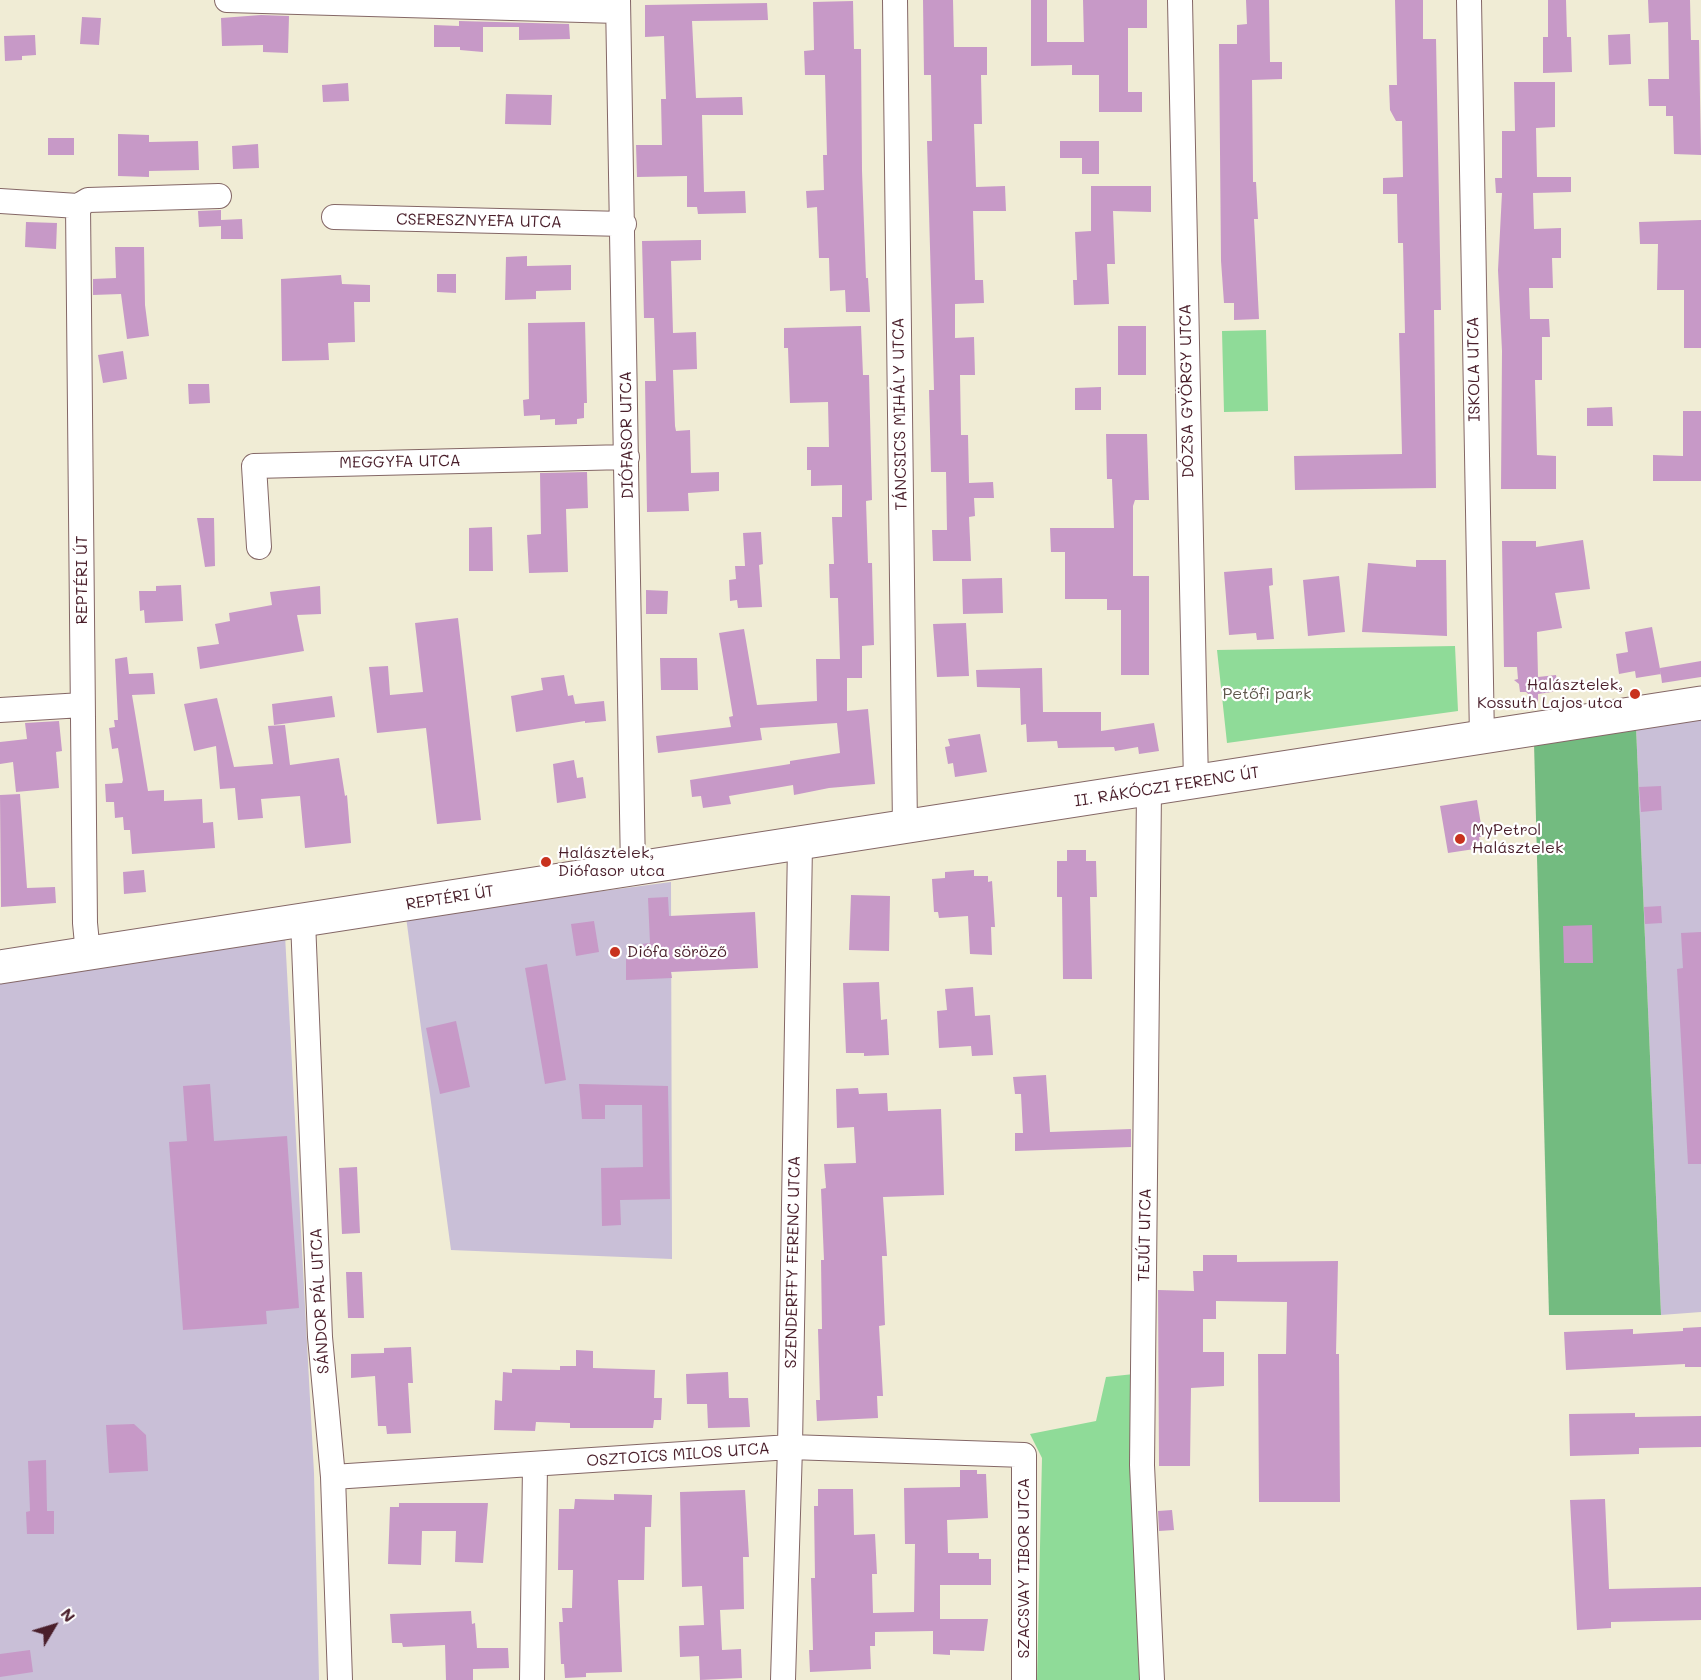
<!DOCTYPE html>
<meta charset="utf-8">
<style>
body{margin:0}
#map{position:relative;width:1701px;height:1680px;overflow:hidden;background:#f0ecd5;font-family:Mali,sans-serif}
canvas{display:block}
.north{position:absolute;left:24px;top:1596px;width:60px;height:60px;-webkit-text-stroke:4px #fff;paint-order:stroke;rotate:52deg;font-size:16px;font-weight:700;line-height:24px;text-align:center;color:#4a1f2b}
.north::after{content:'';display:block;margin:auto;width:21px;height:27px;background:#4a1f2b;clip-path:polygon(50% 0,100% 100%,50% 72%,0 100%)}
</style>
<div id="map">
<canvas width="1701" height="1680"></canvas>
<div class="north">N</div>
</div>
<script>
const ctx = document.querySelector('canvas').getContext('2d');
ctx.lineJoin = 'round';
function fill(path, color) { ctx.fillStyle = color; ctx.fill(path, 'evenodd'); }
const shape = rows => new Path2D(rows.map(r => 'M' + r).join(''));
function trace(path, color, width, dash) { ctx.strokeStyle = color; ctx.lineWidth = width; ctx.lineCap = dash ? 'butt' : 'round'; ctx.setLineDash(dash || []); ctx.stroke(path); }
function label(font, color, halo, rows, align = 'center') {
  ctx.font = font + ' Mali,sans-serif'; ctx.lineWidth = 4.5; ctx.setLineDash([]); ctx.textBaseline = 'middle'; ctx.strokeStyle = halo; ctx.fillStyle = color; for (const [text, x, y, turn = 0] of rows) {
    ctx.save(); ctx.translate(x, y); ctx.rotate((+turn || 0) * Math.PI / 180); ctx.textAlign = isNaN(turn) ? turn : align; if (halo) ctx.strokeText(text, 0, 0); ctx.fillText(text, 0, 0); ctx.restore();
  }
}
fill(shape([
 [1701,717,1701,1312,1661,1315,1636,727],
 [671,882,672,1259,451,1250,406,917],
 [285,935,314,1473,319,1680,0,1680,0,975]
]), '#c9bfd7');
fill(shape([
 [1266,330,1268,411,1224,412,1222,331],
 [1455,646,1458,711,1227,743,1217,650],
 [1134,1374,1140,1578,1140,1680,1037,1680,1042,1458,1030,1434,1096,1421,1106,1377]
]), '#8fdb98');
fill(shape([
 [1636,727,1661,1315,1549,1315,1534,743]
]), '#73bb80');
fill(shape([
 [923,0,953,0,954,47,987,47,987,75,981,75,982,124,974,124,976,187,1005,186,1006,211,973,211,975,280,983,280,984,303,955,304,955,338,974,337,975,375,960,375,961,435,968,435,969,483,993,482,994,498,974,498,975,516,969,517,971,561,933,561,932,530,947,530,946,472,931,472,929,390,934,390,927,141,932,141,931,75,924,75],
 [1031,0,1047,0,1047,42,1084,42,1083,0,1147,0,1147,28,1128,28,1128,92,1142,92,1142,112,1099,112,1099,75,1072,75,1072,65,1031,66],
 [1246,0,1269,0,1270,62,1282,62,1282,79,1252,80,1253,182,1256,182,1258,219,1254,219,1259,319,1234,320,1234,303,1224,303,1221,261,1219,44,1237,44,1237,25,1247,24],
 [1395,0,1423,0,1423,39,1436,39,1441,310,1434,310,1436,488,1295,490,1294,456,1402,454,1399,333,1405,333,1403,243,1398,243,1397,194,1383,194,1383,178,1403,177,1402,121,1396,121,1390,110,1389,85,1397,85],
 [1548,0,1566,0,1567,37,1571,37,1572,72,1543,73,1543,37,1548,37],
 [1648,0,1690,0,1691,40,1699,40,1701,155,1674,154,1673,116,1666,116,1666,106,1649,106,1648,79,1669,79,1668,22,1649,23],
 [853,1,854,49,861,49,862,171,866,278,868,278,870,312,846,312,845,290,830,291,829,258,819,258,817,207,807,208,806,191,824,190,823,155,827,155,825,75,805,75,804,51,814,50,813,2],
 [767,3,768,20,692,21,696,98,742,97,743,115,702,115,704,192,745,191,746,213,698,214,697,207,687,207,687,176,637,177,636,145,662,145,661,99,666,99,664,36,645,37,645,5],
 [261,15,289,16,288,53,263,52,263,45,222,46,221,18],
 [82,17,101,18,99,45,80,44],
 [459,21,569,24,570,39,519,40,519,27,483,27,483,52,460,50,460,47,434,47,434,25,459,26],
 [1630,34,1631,64,1609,65,1608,35],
 [35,35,36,55,22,56,22,60,5,61,4,36],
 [1514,82,1555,82,1555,127,1536,128,1537,177,1571,177,1571,192,1533,193,1534,229,1561,228,1561,258,1552,258,1553,288,1529,288,1530,319,1549,319,1550,337,1542,337,1542,380,1535,380,1537,455,1556,456,1556,489,1501,489,1502,351,1498,270,1502,193,1496,193,1495,178,1502,178,1502,131,1515,131],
 [348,83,349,101,323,102,322,85],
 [506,94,552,95,551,125,505,124],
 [118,134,149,135,149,142,198,141,199,170,149,171,149,177,118,176],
 [48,138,74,138,74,155,48,155],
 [1060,141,1099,141,1099,174,1082,174,1082,158,1060,158],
 [258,144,259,168,233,169,232,146],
 [1091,186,1151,186,1151,212,1113,211,1115,264,1107,264,1109,304,1074,305,1073,280,1077,280,1075,232,1091,231],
 [221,210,221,220,242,219,243,239,221,239,221,226,199,227,198,211],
 [1701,220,1701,348,1684,348,1684,290,1657,290,1658,244,1640,244,1639,222],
 [26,222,57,223,56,249,25,247],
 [701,240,701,260,671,261,673,333,696,332,697,369,673,370,675,426,676,431,690,430,691,473,719,472,719,491,688,493,689,511,647,512,645,381,656,381,654,318,644,318,642,241],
 [115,247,144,247,145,305,149,336,127,339,121,294,93,295,93,279,116,278],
 [527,256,527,266,571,265,571,290,536,291,536,299,505,300,506,257],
 [437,274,456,274,456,293,437,292],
 [341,275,342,284,370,285,370,302,354,302,355,342,328,343,329,360,282,361,281,279],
 [585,322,587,403,584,403,584,418,577,419,577,424,555,425,555,419,540,420,540,415,524,416,523,400,529,399,528,323],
 [861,326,863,375,869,375,872,500,866,501,868,563,872,563,874,645,862,646,862,678,847,678,847,711,868,709,875,784,829,788,794,795,793,785,729,796,731,804,703,808,701,796,692,797,690,780,790,764,790,761,840,753,837,723,760,728,762,740,658,753,656,736,731,727,729,717,733,716,719,633,744,629,757,705,817,701,816,659,840,659,838,598,830,598,829,564,834,564,832,517,842,517,842,485,811,486,811,470,807,470,807,447,829,447,828,402,790,403,788,348,784,348,784,328],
 [1118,326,1146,326,1146,375,1118,375],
 [123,351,127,379,103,383,98,355],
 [188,384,209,384,210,403,189,404],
 [1101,387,1101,410,1075,410,1075,388],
 [1612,407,1613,426,1587,426,1587,408],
 [1683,411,1701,411,1701,481,1653,481,1653,455,1683,456],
 [1106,434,1147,434,1149,500,1135,500,1133,506,1133,576,1149,576,1149,675,1121,675,1121,610,1107,610,1107,599,1065,599,1065,552,1051,552,1050,528,1114,528,1112,479,1107,479],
 [587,472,588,508,566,509,568,572,529,573,527,535,541,534,540,473],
 [197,518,214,518,215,566,205,567],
 [492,527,493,571,469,571,469,528],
 [761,532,763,564,759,565,762,607,738,608,737,600,730,601,729,580,736,579,735,566,745,566,743,533],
 [1583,540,1590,589,1555,593,1562,628,1537,632,1538,677,1556,675,1558,688,1552,692,1538,694,1538,703,1526,692,1520,692,1519,684,1514,680,1518,679,1517,667,1504,667,1502,541,1536,541,1536,547],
 [1416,560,1446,560,1447,636,1362,632,1368,563,1416,567],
 [1272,568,1273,585,1269,586,1274,639,1257,640,1256,633,1229,635,1224,572],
 [1339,576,1345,632,1308,636,1303,580],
 [1002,578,1003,613,963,614,962,579],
 [181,585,183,621,145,623,144,610,140,611,139,591,156,591,156,586],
 [320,586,321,614,297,615,304,651,200,669,197,647,219,644,215,624,230,621,229,613,272,605,270,592],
 [646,590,668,591,667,614,646,614],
 [458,618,481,820,437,824,426,728,377,733,369,667,388,666,390,695,423,692,415,623],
 [966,623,969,676,937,677,933,624],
 [1652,627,1661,674,1636,678,1635,671,1619,674,1616,654,1628,652,1625,632],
 [127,657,129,674,153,673,155,694,132,695,148,791,164,790,164,801,202,799,203,823,213,822,215,848,132,854,130,830,124,830,123,817,115,818,114,802,106,802,105,784,122,783,123,780,118,748,112,749,109,728,115,727,114,720,118,720,115,659],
 [660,658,697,658,698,690,661,690],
 [1701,661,1701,677,1662,683,1660,668],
 [1042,668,1043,712,1101,712,1101,731,1154,723,1159,751,1139,754,1138,747,1115,751,1114,747,1058,748,1057,741,1027,742,1026,724,1021,725,1020,688,977,687,976,670],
 [564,675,568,696,573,695,575,704,604,701,606,721,585,723,585,721,516,732,511,696,543,690,541,678],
 [332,696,335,717,274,725,272,704],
 [217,698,234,767,273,764,268,726,285,725,290,765,339,758,345,796,347,795,351,843,305,848,300,796,261,799,263,818,238,820,235,788,220,789,216,746,194,751,184,704],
 [59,721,62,751,56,752,59,788,16,792,13,762,0,764,0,742,27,739,25,723],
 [980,734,987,772,955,777,953,763,948,764,945,747,950,746,948,739],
 [574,760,577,778,583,777,586,798,557,803,553,764],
 [1661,786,1662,810,1641,812,1639,787],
 [20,794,27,888,55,887,56,903,1,907,0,795],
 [1477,800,1483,837,1479,837,1481,848,1448,853,1440,806],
 [1067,850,1086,850,1086,861,1096,861,1097,897,1090,897,1092,979,1063,979,1062,897,1057,897,1057,861,1067,861],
 [144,870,146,892,124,894,123,872],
 [974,870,974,876,988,876,988,882,992,881,995,927,991,927,992,955,970,954,968,916,939,918,938,912,934,912,932,879,945,878,945,872],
 [851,895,890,896,889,951,849,950],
 [668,897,669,916,755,912,758,968,671,972,672,978,626,980,626,959,642,958,641,944,650,943,648,898],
 [1661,906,1662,923,1645,924,1644,907],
 [594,921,599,952,576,956,571,924],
 [1592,925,1593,963,1564,963,1563,926],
 [1701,932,1701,1164,1688,1164,1677,969,1683,968,1681,933],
 [547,964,566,1080,545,1084,525,968],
 [879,982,881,1020,887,1019,889,1055,864,1056,864,1053,846,1053,843,983],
 [973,987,975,1016,990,1015,993,1055,972,1056,971,1046,939,1048,937,1011,947,1010,945,989],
 [456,1021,470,1087,440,1094,426,1028],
 [1046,1075,1050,1132,1131,1129,1131,1147,1015,1151,1015,1133,1023,1133,1021,1094,1015,1094,1013,1077],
 [210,1084,214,1141,287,1136,299,1308,266,1311,267,1324,183,1330,169,1142,187,1141,183,1086],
 [579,1084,668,1086,670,1199,620,1200,621,1225,602,1226,601,1168,643,1167,642,1105,605,1105,605,1119,582,1119],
 [858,1088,859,1094,887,1093,888,1111,941,1109,944,1195,883,1197,887,1256,882,1256,885,1325,879,1326,883,1396,877,1396,878,1418,817,1421,816,1400,820,1400,818,1329,822,1329,821,1260,824,1260,821,1189,826,1188,824,1164,856,1163,854,1127,837,1128,836,1089],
 [357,1167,360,1233,342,1234,339,1168],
 [1203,1255,1237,1255,1237,1262,1338,1261,1336,1354,1339,1354,1340,1502,1259,1502,1258,1354,1286,1354,1287,1302,1216,1301,1216,1319,1203,1319,1203,1352,1224,1352,1224,1386,1191,1388,1190,1466,1159,1466,1158,1290,1194,1291,1193,1271,1203,1271],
 [346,1272,362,1272,364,1318,348,1318],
 [1701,1327,1701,1367,1685,1367,1685,1364,1566,1370,1564,1332,1633,1329,1633,1334,1683,1331,1683,1328],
 [411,1347,413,1383,408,1383,411,1433,387,1434,386,1426,378,1426,375,1376,351,1378,351,1354,384,1353,384,1348],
 [576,1350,593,1351,593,1368,655,1370,654,1398,662,1398,661,1420,654,1420,653,1428,570,1428,570,1423,536,1422,535,1431,494,1430,495,1400,502,1401,503,1372,512,1373,512,1369,560,1370,560,1366,576,1366],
 [728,1372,729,1398,748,1398,750,1427,708,1428,707,1404,687,1404,686,1374],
 [1635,1413,1635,1417,1701,1416,1701,1447,1639,1448,1639,1454,1570,1456,1569,1414],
 [134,1424,146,1435,148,1471,109,1473,106,1425],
 [46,1460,47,1511,54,1511,54,1534,27,1534,26,1512,30,1511,28,1461],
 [960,1470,977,1470,977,1474,986,1474,988,1518,947,1520,948,1553,979,1553,979,1559,991,1559,991,1585,940,1585,940,1619,988,1619,984,1651,950,1650,950,1655,933,1654,933,1631,875,1632,875,1646,870,1646,871,1669,810,1672,809,1650,813,1650,811,1578,815,1578,814,1506,818,1506,818,1489,853,1489,854,1535,875,1534,877,1574,872,1574,873,1613,914,1612,915,1544,905,1544,904,1488,960,1487],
 [745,1490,749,1557,743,1557,744,1609,720,1610,722,1650,741,1649,742,1678,700,1680,699,1656,680,1657,679,1626,704,1625,702,1586,682,1587,680,1492],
 [614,1494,652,1495,651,1527,645,1527,644,1580,618,1580,622,1672,586,1673,586,1677,565,1678,564,1664,561,1664,559,1622,563,1622,562,1608,572,1608,573,1570,558,1570,559,1509,574,1509,575,1499,614,1500],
 [1605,1499,1609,1589,1701,1587,1701,1620,1611,1622,1611,1628,1577,1630,1570,1500],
 [399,1503,488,1503,483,1563,455,1562,456,1531,422,1531,421,1565,388,1564,390,1507,399,1507],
 [1172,1510,1174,1530,1159,1531,1158,1511],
 [471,1611,472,1624,475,1623,477,1648,508,1648,509,1668,473,1669,473,1680,446,1680,445,1645,403,1647,402,1643,392,1643,390,1614],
 [30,1650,33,1672,0,1677,0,1654]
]), '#c799c7');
const minor = shape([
 [227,0,618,11],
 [618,0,633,870],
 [895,0,905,828],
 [1180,0,1196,783],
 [1469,0,1482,738],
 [0,201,78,206],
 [78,206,85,923,88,954],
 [78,206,88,200,219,196],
 [334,217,624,224],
 [259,547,254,466,627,457],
 [0,710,82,705],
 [1149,790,1142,1465,1152,1680],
 [303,921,320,1337,333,1477,340,1680],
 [333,1477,790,1447,1024,1455,1024,1680],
 [532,1680,535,1466],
 [783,1680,790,1447,800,844]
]);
const secondary = shape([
 [0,967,1701,703]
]);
trace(minor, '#846766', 26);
trace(secondary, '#846766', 35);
trace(minor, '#fff', 24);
trace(secondary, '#fff', 33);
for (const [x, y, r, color] of [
 [1635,694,6,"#c8321e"],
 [1460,839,6,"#c8321e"],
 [546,862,6,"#c8321e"],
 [615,952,6,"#c8321e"]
]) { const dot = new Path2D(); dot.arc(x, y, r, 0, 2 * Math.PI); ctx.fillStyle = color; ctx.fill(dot); trace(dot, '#fff', 2); }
label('16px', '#4a1f2b', '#fff', [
 ["CSERESZNYEFA UTCA",479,221,1],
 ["ISKOLA UTCA",1474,369,-91],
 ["DÓZSA GYÖRGY UTCA",1187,391,-91],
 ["TÁNCSICS MIHÁLY UTCA",900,414,-91],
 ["DIÓFASOR UTCA",627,435,-91],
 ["MEGGYFA UTCA",400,462,-1],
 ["REPTÉRI ÚT",82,580,-90],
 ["II. RÁKÓCZI FERENC ÚT",1167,787,-9],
 ["REPTÉRI ÚT",450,898,-9],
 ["TEJÚT UTCA",1145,1235,-89],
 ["SZENDERFFY FERENC UTCA",793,1262,-89],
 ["SÁNDOR PÁL UTCA",320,1301,-93],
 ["OSZTOICS MILOS UTCA",678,1455,-4],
 ["SZACSVAY TIBOR UTCA",1024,1568,-90]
]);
label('16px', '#4a1f2b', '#fff', [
 ["Halásztelek,",1623,685,"right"],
 ["Kossuth Lajos utca",1623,703,"right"],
 ["MyPetrol",1472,830],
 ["Halásztelek",1472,848],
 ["Halásztelek,",558,853],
 ["Diófasor utca",558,871],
 ["Diófa söröző",627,952]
], 'left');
label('16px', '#5f574c', '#fff', [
 ["Petőfi park",1267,694]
]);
</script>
